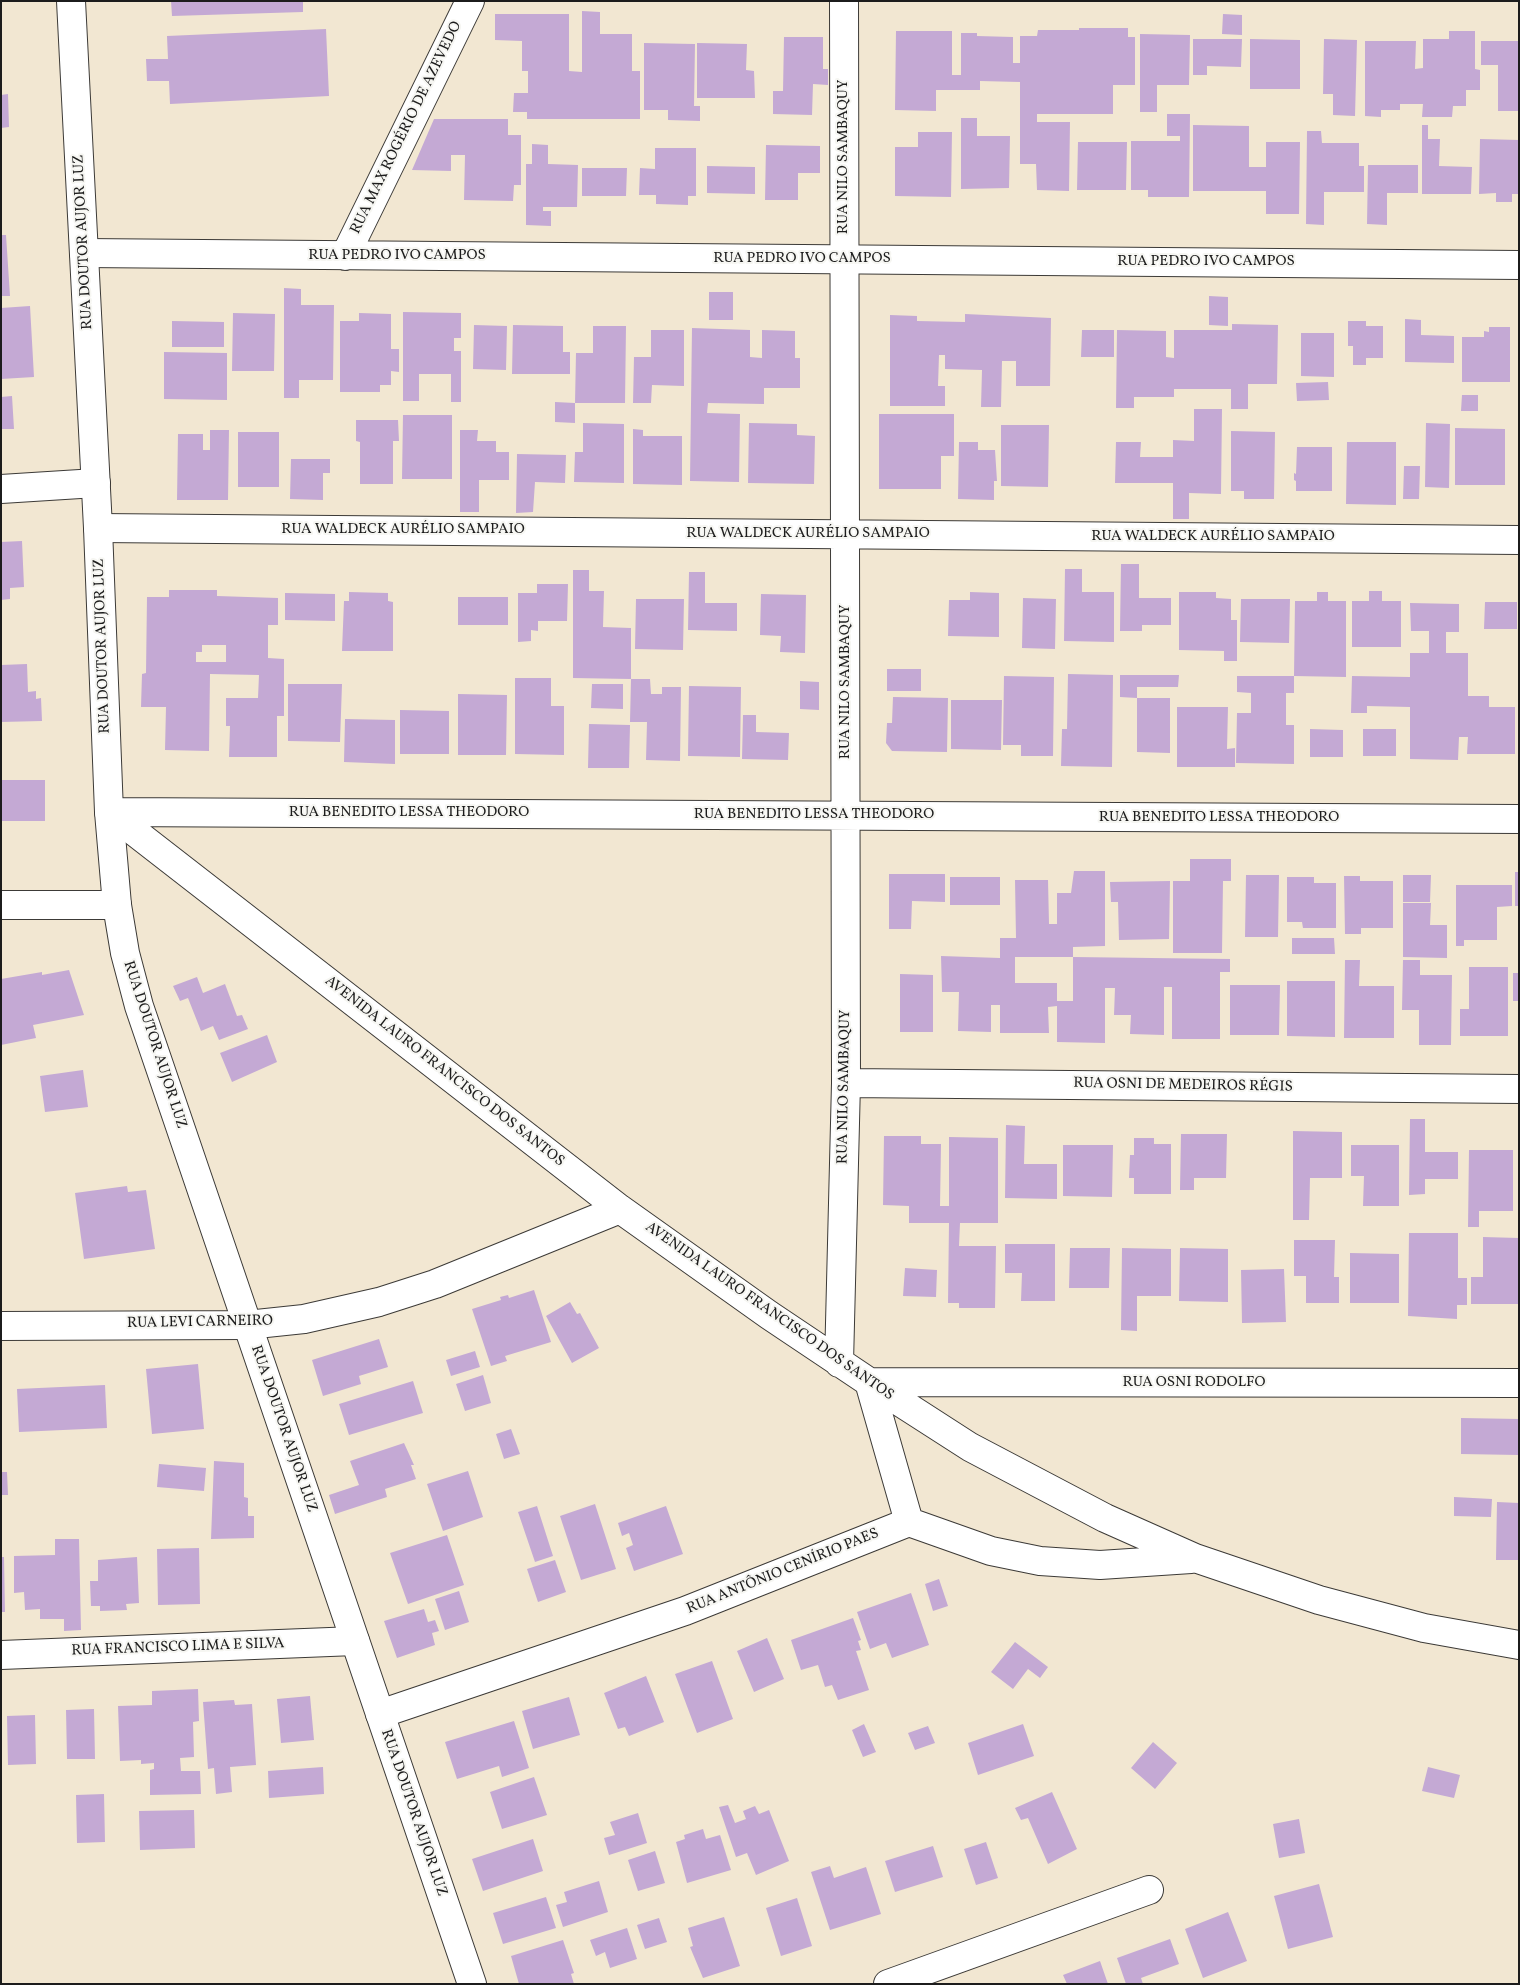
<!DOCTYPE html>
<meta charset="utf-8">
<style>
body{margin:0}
#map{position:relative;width:1520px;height:1985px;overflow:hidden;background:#f2e7d2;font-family:Vollkorn,serif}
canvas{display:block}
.frame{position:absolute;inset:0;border:2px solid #1c1c1c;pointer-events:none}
</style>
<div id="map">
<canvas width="1520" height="1985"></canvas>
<div class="frame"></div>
</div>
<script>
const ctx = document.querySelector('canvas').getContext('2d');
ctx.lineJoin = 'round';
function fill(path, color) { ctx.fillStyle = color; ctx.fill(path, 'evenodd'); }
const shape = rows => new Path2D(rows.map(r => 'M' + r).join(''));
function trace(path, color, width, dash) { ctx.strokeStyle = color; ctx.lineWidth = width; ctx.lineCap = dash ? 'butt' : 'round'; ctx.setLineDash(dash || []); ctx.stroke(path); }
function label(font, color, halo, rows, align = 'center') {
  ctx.font = font + ' Vollkorn,serif'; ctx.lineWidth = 4; ctx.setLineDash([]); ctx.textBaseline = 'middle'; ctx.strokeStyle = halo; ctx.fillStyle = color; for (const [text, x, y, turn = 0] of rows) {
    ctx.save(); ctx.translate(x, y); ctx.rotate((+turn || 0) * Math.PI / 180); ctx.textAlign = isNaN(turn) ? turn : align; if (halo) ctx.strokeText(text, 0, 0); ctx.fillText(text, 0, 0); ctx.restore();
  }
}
fill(shape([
 [171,1,303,1,303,12,172,16],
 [582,11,600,12,600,34,632,34,632,71,640,71,640,119,527,119,527,112,513,112,514,93,528,93,528,71,522,71,522,41,495,40,495,14,569,14,569,71,582,72],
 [1223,14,1242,15,1242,35,1222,34],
 [1079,28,1128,28,1128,37,1135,37,1135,85,1113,85,1113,114,1037,114,1037,122,1070,122,1069,191,1037,190,1036,164,1020,164,1020,82,980,81,980,90,936,90,936,111,895,110,896,31,952,31,952,75,961,75,961,33,977,33,977,36,1013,37,1013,63,1020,63,1020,36,1037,36,1038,30,1079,30],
 [326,29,329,96,170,104,169,81,147,81,146,59,168,59,167,36],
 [1449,31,1475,31,1475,69,1480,70,1480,90,1466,90,1466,106,1453,106,1452,117,1422,117,1423,104,1400,104,1400,110,1381,110,1381,117,1365,116,1365,41,1416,41,1415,69,1423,68,1423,39,1449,39],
 [1140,34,1190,35,1189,85,1157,85,1157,112,1140,112],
 [784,37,823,37,823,69,828,69,828,85,813,84,812,115,773,114,773,91,783,91],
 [1193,39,1242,39,1241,67,1207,66,1207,75,1193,75],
 [1250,39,1300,40,1300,89,1250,89],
 [1324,39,1357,40,1355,116,1333,115,1333,94,1323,94],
 [1481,41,1519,41,1519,111,1498,111,1498,65,1481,65],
 [644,43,695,44,694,106,700,106,700,121,668,120,668,110,644,110],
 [697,43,747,44,746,70,754,71,755,98,697,98],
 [8,94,9,127,1,128,1,95],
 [1167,114,1190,114,1189,197,1148,197,1148,190,1131,190,1131,141,1180,141,1180,136,1167,136],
 [961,118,977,118,977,136,1010,136,1009,188,961,189],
 [434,119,508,119,508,135,521,135,521,185,514,185,513,201,464,200,465,155,451,155,451,171,412,170],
 [1193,125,1249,126,1249,167,1266,167,1266,142,1300,142,1299,214,1266,214,1266,191,1193,191],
 [1422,125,1428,125,1428,139,1440,139,1439,166,1472,167,1471,194,1422,194],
 [1307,131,1321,131,1322,143,1359,143,1359,166,1364,166,1364,192,1324,192,1324,225,1306,224],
 [918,132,952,132,951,197,895,196,895,147,918,147],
 [1480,139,1519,140,1519,194,1512,194,1512,202,1496,202,1496,193,1479,194],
 [1078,142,1127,142,1126,190,1077,190],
 [532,144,548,145,548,164,578,165,577,207,543,207,543,211,551,211,551,226,526,225,526,164,532,164],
 [766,145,820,146,820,173,798,173,798,200,765,200],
 [655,148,696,148,696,196,688,196,688,205,656,204,656,195,639,195,640,168,655,169],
 [1368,165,1418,165,1418,193,1387,193,1387,225,1367,224],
 [707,166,755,167,755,194,707,193],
 [582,168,627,168,626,196,582,196],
 [1,235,6,235,10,296,1,296],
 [284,288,301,289,301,305,334,305,333,380,299,380,299,398,284,398],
 [709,292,733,292,733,320,709,320],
 [1209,296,1228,297,1228,326,1209,325],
 [30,306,34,377,1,379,1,308],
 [403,312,461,313,461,338,454,338,454,351,461,351,461,402,451,402,451,374,419,374,419,401,403,401],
 [233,313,275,314,274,371,232,371],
 [359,313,391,314,391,349,399,349,399,372,391,371,391,385,380,385,380,392,340,392,340,321,359,321],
 [965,314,1051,318,1050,386,1016,386,1016,361,1002,361,1001,407,981,407,982,370,945,369,945,355,939,355,938,386,945,386,945,406,890,406,890,315,917,316,917,321,965,322],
 [1405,319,1421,320,1421,335,1454,336,1454,363,1405,362],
 [172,321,224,322,224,347,172,347],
 [1348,321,1366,321,1366,326,1383,326,1383,358,1366,358,1366,365,1353,365,1353,346,1348,346],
 [1232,324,1278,325,1277,384,1248,384,1248,409,1231,409,1231,389,1174,389,1174,397,1134,397,1134,408,1116,408,1117,330,1166,331,1166,357,1174,358,1174,330,1232,330],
 [474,325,507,326,506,370,473,369],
 [513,325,563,326,563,352,570,352,570,374,512,374],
 [593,326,626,326,625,403,575,403,576,353,593,353],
 [1489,327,1510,327,1510,382,1462,382,1462,337,1484,337,1484,331,1489,332],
 [692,328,750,330,750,357,762,358,762,330,795,331,795,358,800,358,800,388,764,388,764,404,708,403,707,413,740,414,739,482,690,481],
 [651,330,684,330,684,386,652,385,651,403,633,403,634,357,651,357],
 [1082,330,1114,330,1114,357,1081,357],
 [1301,333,1334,333,1334,377,1301,376],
 [164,352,227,353,227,400,164,399],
 [1328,382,1329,400,1297,401,1296,383],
 [1462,395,1478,395,1478,411,1461,411],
 [12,396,14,429,1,429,1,397],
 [555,402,575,403,575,423,555,422],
 [1194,409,1222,409,1221,494,1189,493,1189,519,1173,519,1173,483,1115,483,1116,442,1141,442,1140,457,1173,457,1173,440,1194,441],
 [879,414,954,414,954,456,941,456,941,489,879,489],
 [403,415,452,415,452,479,402,479],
 [356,420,398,420,399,441,393,441,393,484,360,484,360,442,356,441],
 [583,423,624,424,624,483,574,482,575,452,583,452],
 [749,423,797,424,797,435,815,436,814,484,748,483],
 [1426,423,1450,424,1449,488,1425,487],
 [1001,425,1049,425,1048,487,1001,486],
 [1455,428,1505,429,1505,485,1455,485],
 [633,429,643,430,643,436,682,436,682,485,633,484],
 [210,430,229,430,228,500,177,500,178,434,203,434,203,450,210,450],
 [460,430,478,430,477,441,496,441,496,452,509,452,509,480,479,480,479,512,460,512],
 [1231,431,1275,432,1274,499,1244,499,1244,491,1231,491],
 [238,432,279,432,279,487,238,487],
 [959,442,978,442,978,450,995,450,997,481,994,481,994,500,958,499],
 [1347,442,1396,442,1396,505,1346,504],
 [1297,447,1332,447,1332,491,1296,491,1296,481,1294,480,1294,473,1296,474],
 [517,454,566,455,565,483,535,482,533,512,516,513],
 [291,459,330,459,330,473,323,473,323,500,290,499],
 [1404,466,1420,466,1419,499,1403,499],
 [22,541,24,587,10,588,10,599,1,600,1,542],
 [1121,564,1139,564,1139,598,1171,598,1171,625,1142,625,1142,631,1120,631],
 [1065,569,1082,569,1082,592,1114,592,1114,642,1064,641],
 [573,570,589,570,589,591,604,591,603,627,631,628,631,679,573,678],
 [689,572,705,572,705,603,737,603,737,631,688,630],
 [537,584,568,584,567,621,538,621,538,631,531,630,531,641,518,642,518,593,537,593],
 [169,590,217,590,217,596,278,598,278,625,268,625,268,658,284,659,284,716,277,716,277,757,229,757,230,726,226,726,226,698,258,698,259,675,210,674,209,751,165,750,166,707,141,707,142,674,146,673,147,597,169,597],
 [202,645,226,645,226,662,196,662,196,652,202,652],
 [1369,591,1382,591,1382,601,1401,601,1401,647,1352,647,1352,601,1369,601],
 [349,592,388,593,388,601,393,602,393,651,342,651,344,601,349,601],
 [970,592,999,593,999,637,948,636,949,600,970,600],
 [1179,592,1216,592,1216,598,1231,599,1231,620,1237,620,1237,661,1224,661,1224,651,1179,650],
 [1317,592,1328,592,1328,601,1346,601,1346,677,1294,676,1295,601,1317,601],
 [285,593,335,594,335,621,285,620],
 [761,594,806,595,805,653,780,652,781,636,760,635],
 [458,597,508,597,508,625,458,625],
 [1023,598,1056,599,1055,649,1022,648],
 [636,599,684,599,683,650,635,649],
 [1241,599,1290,599,1289,643,1240,642],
 [1485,602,1517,602,1517,629,1484,629],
 [1410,603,1459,604,1459,632,1446,632,1446,653,1468,653,1468,696,1489,696,1489,707,1515,707,1515,754,1467,754,1468,737,1459,737,1458,760,1410,759,1410,707,1367,706,1367,713,1351,713,1352,676,1410,677,1410,653,1429,653,1429,631,1411,631],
 [27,664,28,692,36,691,36,699,41,698,42,721,1,722,1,665],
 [887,669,921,669,921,691,887,691],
 [1068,674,1113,675,1112,767,1061,766,1062,729,1067,729],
 [1120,675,1179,675,1178,687,1137,687,1137,698,1120,697],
 [1004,676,1054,677,1053,756,1021,756,1021,745,1003,745],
 [1237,676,1294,676,1294,693,1286,693,1286,725,1294,725,1294,764,1236,763,1237,713,1251,713,1251,693,1237,692],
 [515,678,551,678,551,706,564,706,564,755,515,754],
 [631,679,650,679,651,694,662,694,662,687,681,687,680,761,646,760,647,722,630,722],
 [800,681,819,682,819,710,800,709],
 [288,684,342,684,340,742,288,741],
 [592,684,623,684,623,709,591,708],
 [689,686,741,687,740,757,688,756],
 [458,694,507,695,506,755,458,755],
 [893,697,948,698,947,752,892,751,886,743,887,723,892,723],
 [1137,698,1170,698,1170,753,1137,752],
 [951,700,1002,700,1001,750,951,749],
 [1177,707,1228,707,1227,749,1235,748,1235,767,1177,767],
 [400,710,449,711,449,754,400,754],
 [743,715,756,715,756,732,789,733,788,760,742,759],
 [345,719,395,720,395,764,344,762],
 [589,724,630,725,629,768,588,768],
 [1310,729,1343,730,1343,757,1310,757],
 [1363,729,1396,729,1396,756,1363,756],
 [1,780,45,780,45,821,1,821],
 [1190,859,1231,859,1231,881,1223,881,1222,953,1173,953,1173,881,1190,881],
 [1074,871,1105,871,1105,946,1073,947,1073,957,1015,957,1015,983,1057,983,1057,1001,1073,1001,1073,957,1230,959,1230,972,1220,972,1220,1039,1172,1039,1172,987,1164,987,1164,1035,1130,1034,1131,1015,1114,1015,1115,988,1105,988,1105,1043,1057,1042,1057,1006,1048,1007,1049,1033,1000,1033,1000,1005,991,1005,991,1032,958,1031,959,992,942,992,941,956,1000,958,1000,938,1016,938,1015,880,1048,880,1049,924,1057,924,1057,893,1071,893],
 [1515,872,1519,872,1519,906,1515,906],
 [889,874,945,874,945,902,912,901,911,929,889,929],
 [1246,875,1279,875,1278,937,1245,937],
 [1403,875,1431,875,1430,902,1403,902],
 [1344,876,1360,876,1360,881,1393,881,1393,928,1361,928,1361,934,1345,934],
 [950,877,1000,877,1000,905,950,905],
 [1287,877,1314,877,1314,883,1336,883,1336,928,1303,928,1302,922,1287,922],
 [1170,881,1169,939,1119,940,1118,902,1111,902,1110,882],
 [1456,885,1512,885,1512,906,1497,907,1497,940,1464,940,1464,946,1456,946],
 [1403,903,1431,903,1430,925,1447,925,1447,958,1403,957],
 [1292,938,1334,938,1335,954,1292,954],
 [1345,960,1360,960,1359,986,1394,986,1394,1038,1344,1038],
 [1403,960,1420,960,1420,975,1452,975,1451,1045,1419,1045,1419,1010,1402,1010],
 [1469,967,1508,967,1508,1036,1460,1036,1460,1009,1469,1009],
 [69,970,84,1015,33,1025,36,1038,1,1045,1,979,42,972,42,975],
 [1513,973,1519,973,1519,1001,1513,1001],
 [900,974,933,975,933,1032,900,1032],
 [197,977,203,993,225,984,237,1016,242,1015,248,1029,219,1040,213,1026,201,1031,188,998,180,1001,173,986],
 [1287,981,1335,981,1335,1037,1287,1036],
 [1230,985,1280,985,1279,1035,1230,1035],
 [267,1035,277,1062,232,1082,220,1053],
 [83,1070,88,1107,45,1112,40,1076],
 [1410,1119,1425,1119,1425,1152,1458,1152,1458,1179,1425,1179,1425,1194,1409,1195],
 [1006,1125,1025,1126,1024,1164,1057,1164,1057,1199,1005,1198],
 [1293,1131,1342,1132,1342,1178,1310,1178,1309,1220,1293,1220],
 [1181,1134,1227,1134,1226,1178,1194,1178,1194,1190,1180,1190],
 [884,1136,921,1136,921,1144,941,1144,940,1206,949,1206,949,1137,998,1138,998,1223,960,1223,959,1246,996,1246,995,1308,959,1308,959,1303,948,1303,949,1223,909,1223,909,1206,883,1205],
 [1134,1138,1154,1138,1154,1144,1171,1144,1171,1194,1134,1194,1134,1178,1129,1178,1130,1155,1134,1155],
 [1063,1145,1113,1145,1112,1197,1063,1196],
 [1351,1145,1399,1145,1399,1206,1363,1206,1364,1176,1351,1176],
 [1469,1150,1513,1150,1513,1211,1479,1211,1479,1227,1468,1227],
 [127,1186,128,1192,146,1190,155,1249,84,1259,75,1193],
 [1409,1233,1458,1233,1458,1278,1467,1278,1467,1305,1457,1305,1457,1319,1408,1316],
 [1483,1237,1519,1238,1519,1304,1471,1304,1471,1277,1483,1277],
 [1294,1240,1335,1240,1334,1277,1339,1277,1339,1303,1306,1303,1306,1276,1294,1276],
 [1005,1244,1055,1244,1055,1301,1021,1301,1022,1273,1005,1273],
 [1070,1248,1110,1248,1109,1288,1069,1288],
 [1122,1248,1171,1249,1171,1296,1137,1296,1137,1331,1121,1330],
 [1180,1248,1228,1249,1228,1302,1179,1301],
 [1350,1253,1399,1254,1399,1303,1350,1303],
 [905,1268,937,1270,936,1297,903,1296],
 [1284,1269,1286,1322,1242,1323,1241,1270],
 [534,1290,551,1342,505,1356,507,1361,491,1366,472,1309,501,1300,500,1297,508,1295,509,1298],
 [570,1302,577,1314,580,1313,599,1348,572,1363,546,1316],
 [379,1339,388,1367,359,1376,361,1384,323,1396,312,1360],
 [475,1351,480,1367,451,1376,446,1360],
 [198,1364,204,1429,152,1434,146,1369],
 [483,1375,491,1403,465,1411,456,1384],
 [413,1381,423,1413,349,1435,339,1404],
 [105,1385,107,1428,19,1432,17,1389],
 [1461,1418,1519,1419,1519,1455,1461,1454],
 [511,1429,520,1454,504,1459,496,1434],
 [404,1443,414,1465,411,1465,416,1479,385,1489,387,1497,335,1514,329,1495,359,1485,350,1461],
 [214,1461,244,1463,244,1497,248,1498,248,1516,254,1516,254,1538,211,1539],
 [159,1464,206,1468,204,1491,157,1487],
 [468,1471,483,1517,443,1531,427,1484],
 [1,1472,7,1472,8,1495,1,1495],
 [1454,1497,1492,1499,1491,1517,1454,1516],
 [1497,1502,1519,1503,1519,1560,1496,1560],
 [595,1504,616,1569,581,1580,560,1516],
 [537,1506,553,1556,535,1562,518,1512],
 [666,1506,683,1554,634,1571,626,1548,633,1545,629,1533,622,1536,618,1523],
 [447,1535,464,1585,408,1604,390,1553],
 [55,1539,79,1539,81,1630,64,1631,64,1619,40,1619,40,1609,25,1610,24,1592,14,1593,14,1556,55,1555],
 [199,1548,200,1604,158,1605,157,1549],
 [1,1557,4,1557,5,1612,1,1612],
 [137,1557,139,1603,126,1604,127,1610,100,1611,100,1606,91,1606,90,1581,98,1581,98,1560],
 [555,1560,566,1592,538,1602,527,1569],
 [939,1579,948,1606,933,1611,925,1584],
 [459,1591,469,1622,445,1630,435,1599],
 [911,1593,929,1645,892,1658,886,1643,870,1649,857,1612],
 [424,1609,428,1622,435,1620,439,1631,432,1633,435,1645,397,1658,384,1621],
 [853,1618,861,1640,858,1641,861,1650,856,1651,869,1690,838,1700,832,1685,825,1687,818,1665,801,1670,791,1640],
 [767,1638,784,1679,754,1692,737,1651],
 [1015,1642,1048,1667,1040,1678,1028,1669,1013,1689,991,1672],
 [712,1661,733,1719,697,1733,675,1674],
 [646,1676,664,1722,629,1736,625,1727,618,1729,604,1693],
 [198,1689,199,1721,193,1722,194,1757,180,1758,181,1771,200,1771,201,1794,150,1795,150,1770,154,1769,154,1763,141,1764,141,1760,120,1761,118,1706,152,1705,152,1691],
 [310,1696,314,1740,281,1743,277,1699],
 [569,1697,580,1735,533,1749,522,1711],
 [234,1700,235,1705,252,1704,256,1765,230,1767,232,1792,216,1794,214,1768,208,1769,203,1702],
 [94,1709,95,1759,67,1759,66,1710],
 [35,1715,36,1764,8,1765,7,1716],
 [514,1721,529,1768,502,1777,499,1766,457,1779,445,1742],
 [864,1724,876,1752,863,1757,852,1730],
 [1023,1724,1034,1756,978,1775,968,1743],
 [928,1726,935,1743,915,1750,908,1733],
 [1153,1742,1177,1763,1155,1789,1131,1768],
 [323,1767,324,1794,269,1798,268,1771],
 [1428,1767,1460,1775,1454,1798,1422,1791],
 [534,1777,547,1815,502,1829,490,1792],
 [1052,1792,1077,1849,1048,1864,1028,1818,1021,1820,1015,1808],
 [104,1794,105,1842,77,1843,76,1795],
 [728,1805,735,1823,746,1819,743,1811,755,1806,759,1814,769,1810,789,1861,756,1875,747,1853,736,1857,719,1807],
 [194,1810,195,1848,140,1850,139,1811],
 [638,1813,647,1843,609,1855,604,1838,615,1835,610,1822],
 [1299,1819,1305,1853,1279,1858,1273,1824],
 [703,1829,706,1839,720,1835,731,1870,687,1883,676,1842,685,1839,684,1835],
 [533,1839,543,1871,483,1891,472,1859],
 [986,1842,998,1878,976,1885,964,1849],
 [933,1846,943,1877,895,1892,885,1861],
 [655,1851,665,1883,638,1891,628,1860],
 [830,1866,834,1878,866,1867,881,1914,830,1930,811,1872],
 [599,1881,608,1912,563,1927,556,1905,567,1902,564,1892],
 [1319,1884,1333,1937,1288,1949,1274,1896],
 [546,1897,556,1928,503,1944,493,1913],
 [797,1898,812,1946,781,1956,766,1908],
 [1228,1912,1247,1961,1203,1978,1185,1929],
 [724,1917,740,1966,703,1978,690,1947,693,1946,688,1928],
 [659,1918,667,1942,645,1949,637,1925],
 [627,1928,637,1959,610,1968,605,1952,596,1956,590,1940],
 [1170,1939,1179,1964,1141,1978,1143,1984,1126,1984,1117,1958],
 [563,1940,574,1973,571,1974,574,1984,519,1984,511,1956],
 [1100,1961,1108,1984,1067,1984,1063,1975]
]), '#c4a9d4');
const street = shape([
 [84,253,1519,265],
 [345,256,470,1],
 [1,489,96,483],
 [98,528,1519,540],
 [109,812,620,1209,769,1315,869,1382,970,1447,1105,1518,1195,1558,1319,1600,1424,1628,1519,1645],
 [109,812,1519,819],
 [1,905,117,905],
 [846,1083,1519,1089],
 [1,1326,247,1325,304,1319,379,1302,435,1284,620,1209],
 [839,1363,846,1083,844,1],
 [909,1522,869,1382,1519,1383],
 [1,1655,355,1641],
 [380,1714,685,1611,909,1522,991,1551,1040,1561,1100,1565,1191,1559],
 [888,1984,1149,1890]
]);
const secondary = shape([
 [71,1,98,528,109,812,117,905,125,953,139,1006,472,1984]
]);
trace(street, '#3c3a37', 30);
trace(secondary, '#3c3a37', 30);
trace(street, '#fff', 28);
trace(secondary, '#fff', 28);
label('15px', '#1c1c1c', '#f6f6f2', [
 ["RUA MAX ROGÉRIO DE AZEVEDO",407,128,-64],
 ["RUA NILO SAMBAQUY",844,157,-90],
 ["RUA DOUTOR AUJOR LUZ",84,242,-93],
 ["RUA PEDRO IVO CAMPOS",397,256],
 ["RUA PEDRO IVO CAMPOS",802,259],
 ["RUA PEDRO IVO CAMPOS",1206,262],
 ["RUA WALDECK AURÉLIO SAMPAIO",403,530],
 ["RUA WALDECK AURÉLIO SAMPAIO",808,534],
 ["RUA WALDECK AURÉLIO SAMPAIO",1213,537],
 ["RUA DOUTOR AUJOR LUZ",103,646,-92],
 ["RUA NILO SAMBAQUY",846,682,-90],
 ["RUA BENEDITO LESSA THEODORO",409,813],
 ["RUA BENEDITO LESSA THEODORO",814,815],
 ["RUA BENEDITO LESSA THEODORO",1219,818],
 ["RUA DOUTOR AUJOR LUZ",154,1045,72],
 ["AVENIDA LAURO FRANCISCO DOS SANTOS",444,1072,38],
 ["RUA OSNI DE MEDEIROS RÉGIS",1183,1086,1],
 ["RUA NILO SAMBAQUY",845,1087,-89],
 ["AVENIDA LAURO FRANCISCO DOS SANTOS",769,1312,35],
 ["RUA LEVI CARNEIRO",200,1323,-1],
 ["RUA OSNI RODOLFO",1194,1383],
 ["RUA DOUTOR AUJOR LUZ",283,1429,71],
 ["RUA ANTÔNIO CENÍRIO PAES",783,1572,-22],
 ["RUA FRANCISCO LIMA E SILVA",178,1648,-2],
 ["RUA DOUTOR AUJOR LUZ",413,1813,71]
]);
</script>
